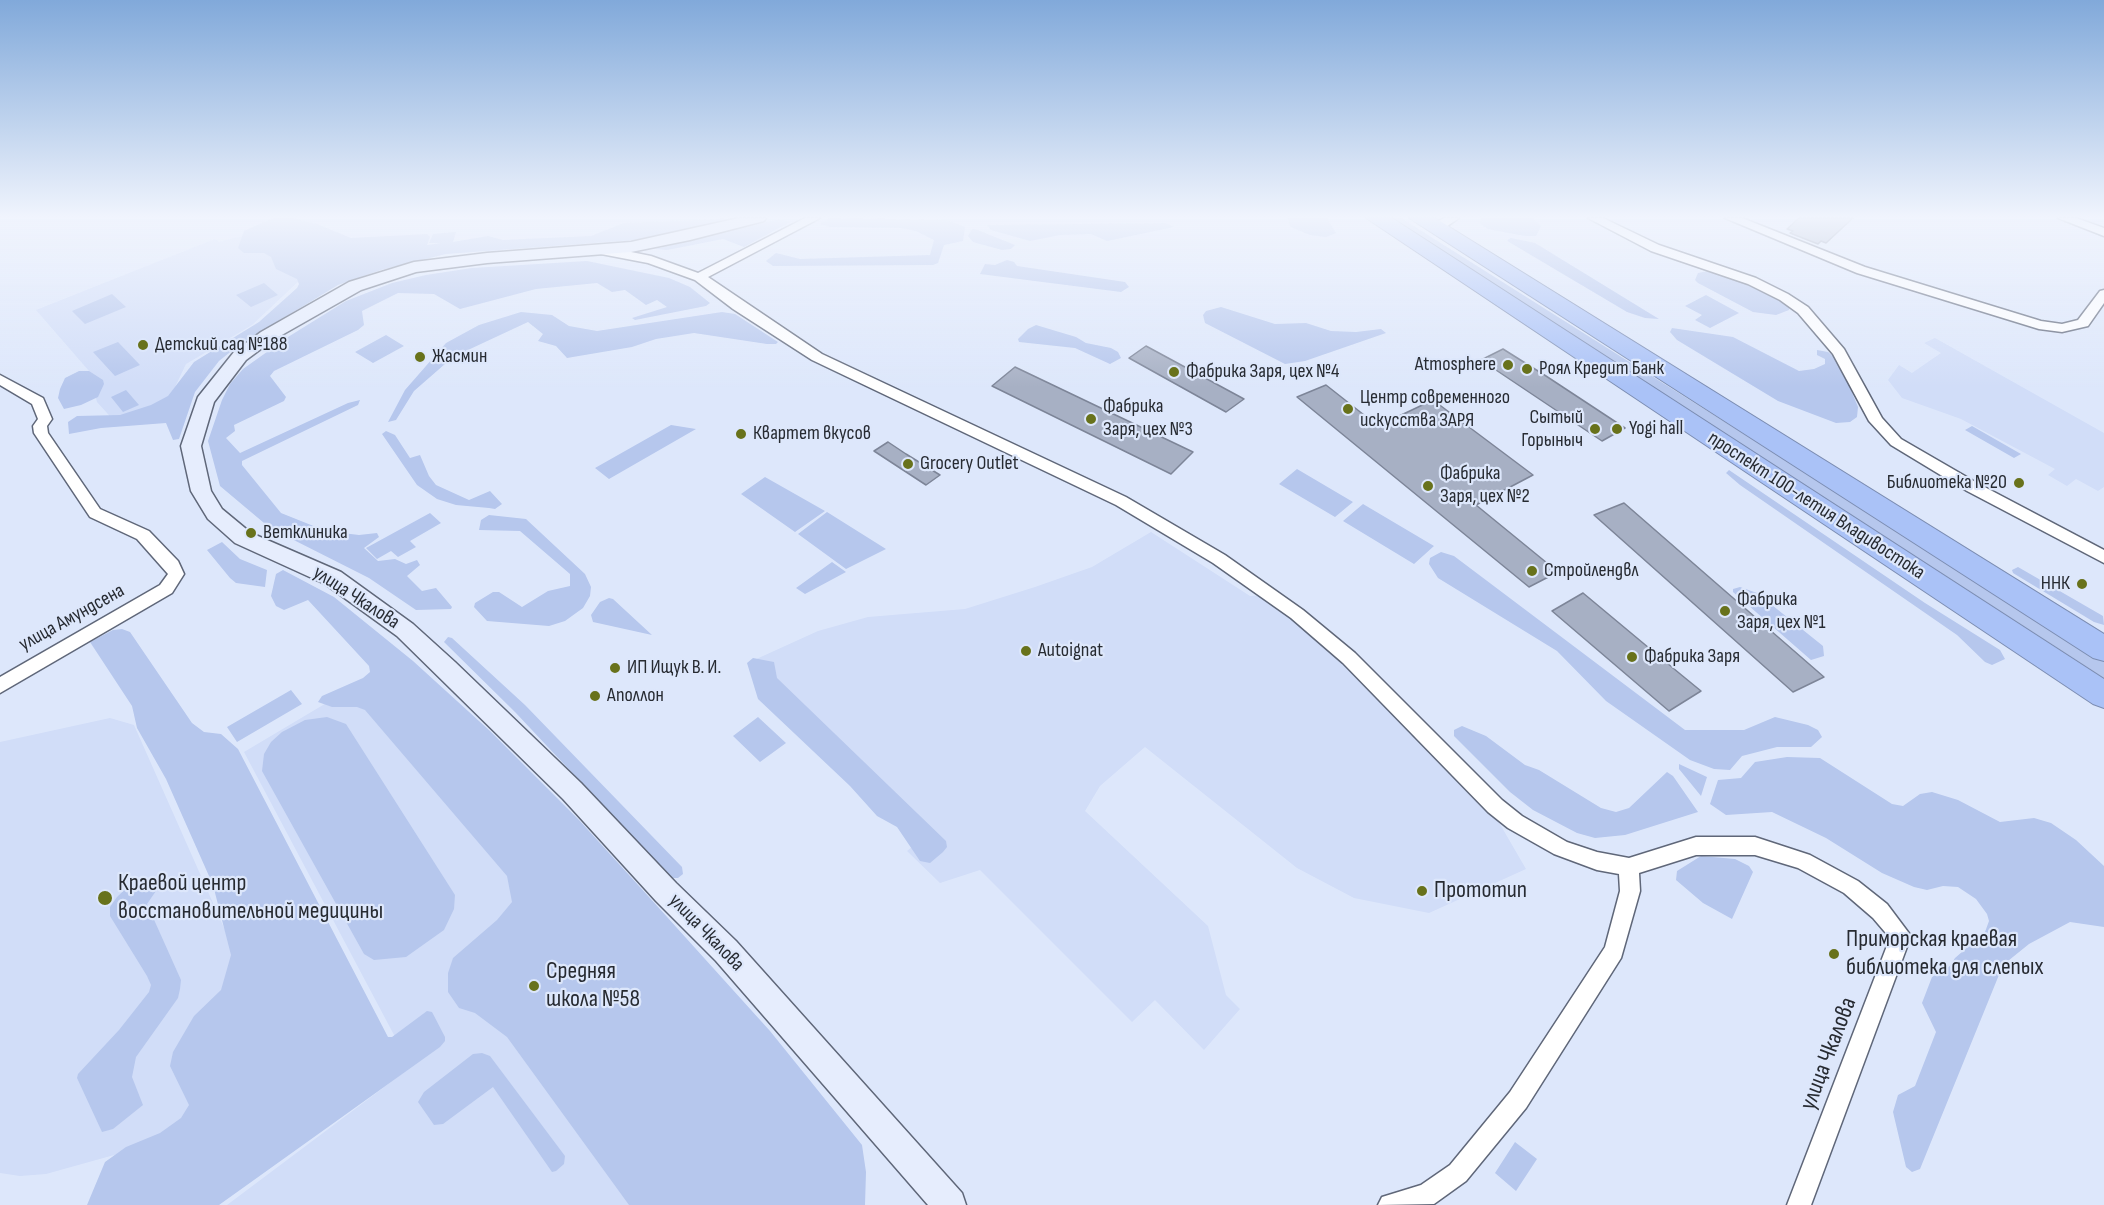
<!DOCTYPE html>
<meta charset="utf-8">
<style>
body{margin:0}
canvas{display:block;background:#dde7fb}
</style>
<canvas width="2104" height="1205"></canvas>
<script>
const ctx = document.querySelector('canvas').getContext('2d');
ctx.lineJoin = 'round';
function fill(path, color) { ctx.fillStyle = color; ctx.fill(path, 'evenodd'); }
const shape = rows => new Path2D(rows.map(r => 'M' + r).join(''));
function trace(path, color, width, dash) { ctx.strokeStyle = color; ctx.lineWidth = width; ctx.lineCap = dash ? 'butt' : 'round'; ctx.setLineDash(dash || []); ctx.stroke(path); }
function label(font, color, halo, rows, align = 'center') {
  ctx.font = font + ' "Sofia Sans Condensed",sans-serif'; ctx.lineWidth = 4.5; ctx.setLineDash([]); ctx.textBaseline = 'middle'; ctx.strokeStyle = halo; ctx.fillStyle = color; for (const [text, x, y, turn = 0] of rows) {
    ctx.save(); ctx.translate(x, y); ctx.rotate((+turn || 0) * Math.PI / 180); ctx.textAlign = isNaN(turn) ? turn : align; if (halo) ctx.strokeText(text, 0, 0); ctx.fillText(text, 0, 0); ctx.restore();
  }
}
fill(shape([
 [243,236,316,265,252,325,186,364,167,404,117,424,97,402,89,371,36,310,215,239,219,242],
 [1935,338,2104,433,2104,487,2098,491,2076,479,2067,486,2048,475,2055,469,1961,419,1902,398,1888,380,1899,365,1912,373,1941,353,1924,343],
 [1151,532,1250,596,1269,595,1339,645,1497,819,1526,869,1429,913,1354,898,1297,868,1145,747,1100,786,1085,811,1208,926,1226,995,1240,1009,1204,1050,1155,1000,1132,1022,980,870,940,883,907,851,924,837,752,661,818,631,868,617,965,609,1035,587,1092,567],
 [397,661,838,1205,227,1205,411,1067,244,752],
 [110,718,134,725,280,1054,150,1145,46,1174,20,1176,0,1173,0,742]
]), '#d1ddf8');
fill(shape([
 [273,218,292,218,317,224,351,238,427,234,430,237,427,245,441,243,429,243,433,234,456,232,453,242,488,236,503,240,591,236,624,223,742,218,634,240,446,254,381,270,338,285,239,345,219,361,195,392,179,439,173,440,166,423,101,428,69,434,68,422,77,416,120,415,151,405,168,396,194,362,259,322,297,288,299,284,297,279,276,269,271,257,264,253,244,253,238,248,244,231],
 [830,218,947,220,965,227,963,241,944,245,938,263,933,265,773,266,766,261,776,253,800,259,930,255,934,240,916,231,901,228,830,227,820,224],
 [1287,218,1327,218,1336,233,1326,237,1310,235,1291,227],
 [1391,218,1401,218,2104,661,2104,678],
 [1482,218,1533,218,1541,226,1536,236,1525,236,1488,229,1479,223],
 [779,219,790,222,744,247,723,239,667,250,655,249],
 [1166,223,1174,227,1107,241,1091,234,1060,235,1030,241,991,230,987,225],
 [972,229,975,229,1015,245,1011,249,1002,250,973,242,968,236],
 [1511,238,1535,243,1659,319,1645,318,1627,312,1509,242,1507,240],
 [1007,260,1014,262,1017,266,1125,282,1129,287,1121,292,980,274,985,264,995,265],
 [587,261,669,278,690,287,710,303,706,306,635,320,632,318,667,307,657,300,646,305,625,290,612,292,597,283,536,289,460,309,434,294,398,293,362,311,364,325,358,330,274,371,270,376,286,397,284,401,234,425,235,431,226,438,240,453,348,403,360,400,358,405,242,461,242,465,281,513,326,531,359,535,377,533,379,537,364,548,378,561,395,559,406,564,417,560,420,565,407,576,422,591,436,588,452,607,451,609,416,610,369,578,270,528,220,486,208,441,222,400,230,384,243,369,288,337,346,301,392,283,426,275,472,268],
 [1708,271,1730,276,1780,296,1790,307,1789,310,1776,315,1753,312,1698,283,1695,280,1698,273],
 [264,283,278,295,251,307,236,295],
 [112,294,126,307,85,324,72,311],
 [1706,295,1739,313,1710,328,1695,320,1702,315,1685,306],
 [1221,307,1275,324,1306,323,1331,331,1356,332,1381,329,1386,333,1305,361,1285,364,1205,323,1203,315,1206,311],
 [521,312,552,315,569,326,597,331,722,312,735,314,778,342,776,344,767,344,694,333,656,339,632,347,567,358,556,346,538,341,543,334,528,322,453,357,414,391,396,420,388,422,405,390,446,343,479,325],
 [1036,325,1076,337,1086,343,1111,348,1118,352,1121,358,1110,364,1075,348,1019,342,1018,339,1028,329],
 [1672,328,1733,337,1799,371,1814,369,1825,364,1825,359,1817,355,1817,350,1828,352,1839,361,1858,407,1857,417,1850,422,1836,423,1778,401,1677,340,1670,332],
 [386,335,404,346,373,363,355,352],
 [118,342,140,365,115,376,93,352],
 [79,371,89,371,103,380,104,384,98,397,81,405,64,409,58,398,60,389,65,378],
 [126,390,139,405,123,412,111,397],
 [671,425,696,429,609,479,595,468],
 [1972,426,2021,454,2014,458,1965,430],
 [386,431,395,435,410,458,420,455,429,476,436,485,469,500,490,491,502,504,495,509,489,508,456,505,437,499,417,485,382,434],
 [1297,469,1353,502,1335,517,1279,484],
 [1729,470,1925,603,2000,650,2005,659,1992,665,1985,662,1957,635,1740,485,1726,473],
 [765,477,825,511,795,532,741,494],
 [1363,504,1434,546,1414,564,1343,521],
 [827,512,886,549,846,569,798,534],
 [430,513,441,523,410,541,416,547,398,557,391,551,377,559,366,548],
 [489,515,526,519,585,574,591,587,590,596,583,608,565,621,549,626,487,621,474,607,475,603,493,592,499,592,522,607,548,591,570,586,570,574,520,531,479,530,481,520],
 [222,542,240,559,267,570,265,587,236,583,230,578,207,550],
 [1441,552,1454,556,1685,730,1744,730,1775,717,1808,725,1818,730,1822,737,1811,747,1777,747,1742,756,1730,770,1714,769,1690,760,1606,701,1557,651,1438,578,1429,564,1430,558],
 [832,562,846,572,805,594,796,588],
 [2018,567,2103,616,2104,625,2094,622,2013,573,2012,570],
 [283,570,334,597,413,661,490,731,579,820,649,897,770,1031,862,1145,866,1172,865,1205,629,1205,507,1037,475,1013,459,1008,448,992,448,973,453,958,497,920,512,902,507,876,365,710,357,707,332,707,318,702,322,696,363,678,370,672,369,666,308,600,284,610,276,606,271,596,276,574],
 [1740,587,1757,593,1823,646,1824,656,1811,660,1733,592,1733,589],
 [609,598,613,599,652,635,593,622,591,615,600,602],
 [122,629,130,632,192,723,204,732,221,734,238,749,388,1037,392,1037,427,1011,432,1012,445,1037,445,1041,440,1047,219,1205,87,1205,105,1162,126,1147,160,1133,181,1118,189,1105,170,1066,173,1052,194,1016,221,990,231,955,213,885,166,779,137,728,132,706,90,642,113,630],
 [448,637,452,638,525,705,682,867,683,874,678,878,671,878,515,712,444,642],
 [753,658,774,662,777,678,946,841,947,847,943,852,930,863,920,861,897,827,877,816,850,786,758,699,747,663],
 [291,690,302,704,237,742,227,727],
 [327,717,346,724,455,895,454,909,444,930,406,957,374,960,364,954,262,771,264,754,271,742,282,732,305,720],
 [758,717,786,743,760,762,733,736],
 [1462,726,1486,736,1525,765,1539,770,1601,808,1616,812,1629,808,1667,772,1673,776,1698,812,1625,835,1595,838,1577,833,1533,810,1510,792,1454,736,1454,730],
 [1787,757,1820,758,1892,804,1903,806,1920,794,1932,792,1958,800,2000,822,2034,818,2051,823,2076,840,2104,866,2104,927,2070,922,2029,944,2003,965,1920,1169,1912,1172,1906,1167,1893,1112,1898,1095,1915,1086,1936,1032,1922,1003,1932,977,1950,966,1955,958,1985,932,1989,921,1987,914,1976,899,1958,887,1943,886,1927,890,1914,887,1882,873,1826,838,1772,812,1726,815,1710,804,1718,780,1741,778,1755,762],
 [1679,764,1707,777,1701,796,1679,769],
 [1701,856,1735,859,1749,866,1753,872,1732,919,1703,903,1676,880,1677,871],
 [145,877,158,883,158,888,147,904,181,980,180,989,178,998,136,1057,132,1077,143,1105,113,1129,102,1132,77,1078,78,1074,119,1030,149,992,151,985,147,976,110,916,110,907,117,897,135,880],
 [482,1053,490,1056,565,1156,564,1164,556,1171,552,1172,493,1087,443,1124,434,1125,418,1102,424,1092,473,1054],
 [1515,1142,1537,1159,1516,1191,1495,1173]
]), '#b6c7ed');
const building = shape([
 [1799,218,1853,218,1826,243,1821,241,1818,244,1790,233,1793,231,1787,229,1799,218],
 [1146,346,1244,399,1226,412,1129,358,1146,346],
 [1503,349,1546,376,1625,428,1602,441,1481,360,1503,349],
 [1015,367,1193,452,1171,474,992,386,1015,367],
 [1326,385,1378,426,1433,400,1533,475,1476,505,1558,572,1529,587,1297,397,1326,385],
 [888,442,906,454,940,475,926,485,874,451,888,442],
 [1624,503,1717,584,1824,677,1793,692,1594,515,1624,503],
 [1583,593,1679,673,1701,691,1669,711,1552,611,1583,593]
]);
fill(building, '#a7b0c4');
trace(building, '#7d8598', 1.5);
const street = shape([
 [805,218,820,218,708,277,822,354,1126,497,1225,555,1303,610,1355,653,1502,800,1522,816,1567,842,1597,852,1629,858,1696,837,1755,837,1810,855,1858,881,1887,904,1911,936,1811,1205,1787,1205,1890,938,1873,918,1844,893,1798,868,1755,855,1696,855,1639,873,1640,891,1621,958,1526,1108,1466,1181,1434,1204,1378,1205,1382,1197,1421,1185,1450,1165,1510,1092,1605,947,1620,891,1619,874,1597,870,1554,854,1508,828,1488,812,1343,663,1291,618,1213,563,1116,505,812,360,733,309,695,280,648,263,601,254,595,250,601,246,651,256,698,273,805,218],
 [1444,218,1459,218,1440,231,1432,231,1432,225,1444,218],
 [1588,218,1603,218,1659,245,1756,278,1788,294,1808,307,1844,349,1882,418,1901,439,1977,483,2104,550,2104,563,1967,491,1891,445,1869,421,1833,354,1798,313,1780,300,1748,284,1651,251,1588,218],
 [1725,218,1742,218,1865,267,2041,321,2062,324,2078,320,2100,291,2104,290,2104,303,2088,326,2062,332,2039,329,1857,273,1725,218],
 [2058,218,2076,218,2104,228,2104,236,2058,218],
 [0,375,43,398,52,419,47,426,48,433,100,509,149,531,178,561,184,574,172,593,0,693,0,677,160,585,168,574,137,539,90,517,34,433,33,426,38,419,32,404,0,385,0,375]
]);
const secondary = shape([
 [739,218,766,218,764,221,690,240,631,252,487,263,416,272,361,290,273,340,246,360,214,402,201,446,211,491,222,509,251,533,341,572,413,624,455,662,581,783,676,883,736,941,962,1193,966,1205,928,1205,716,961,656,901,563,799,397,636,325,584,235,543,208,519,191,491,181,446,198,397,234,352,261,332,349,282,414,262,487,253,631,242,739,218]
]);
const highway = shape([
 [1366,218,1392,218,2104,679,2104,708,2093,704,1366,218],
 [1409,218,1435,218,2104,634,2104,661,2093,658,1409,218]
]);
trace(street, '#5f6779', 3);
trace(secondary, '#5f6779', 3);
trace(highway, '#7c8db2', 2);
fill(street, '#fff');
fill(secondary, '#e6edfd');
fill(highway, '#aac2f7');
const sky = ctx.createLinearGradient(0, 0, 0, 387);
sky.addColorStop(0, '#81a9da');
sky.addColorStop(0.56, '#f0f4fd');
sky.addColorStop(1, '#f0f4fd00');
ctx.fillStyle = sky;
ctx.fillRect(0, 0, 2104, 387);
for (const [x, y, r, color] of [
 [143,345,6,"#68721b"],
 [420,357,6,"#68721b"],
 [1508,365,6,"#68721b"],
 [1527,369,6,"#68721b"],
 [1174,372,6,"#68721b"],
 [1348,409,6,"#68721b"],
 [1091,419,6,"#68721b"],
 [1595,429,6,"#68721b"],
 [1617,429,6,"#68721b"],
 [741,434,6,"#68721b"],
 [908,464,6,"#68721b"],
 [2019,483,6,"#68721b"],
 [1428,486,6,"#68721b"],
 [251,533,6,"#68721b"],
 [1532,571,6,"#68721b"],
 [2082,584,6,"#68721b"],
 [1725,611,6,"#68721b"],
 [1026,651,6,"#68721b"],
 [1632,657,6,"#68721b"],
 [615,668,6,"#68721b"],
 [595,696,6,"#68721b"],
 [1422,891,6,"#68721b"],
 [105,898,8,"#68721b"],
 [1834,954,6,"#68721b"],
 [534,986,6,"#68721b"]
]) { const dot = new Path2D(); dot.arc(x, y, r, 0, 2 * Math.PI); ctx.fillStyle = color; ctx.fill(dot); trace(dot, '#dde7fb', 2); }
label('20px', '#272b32', '#dde7fb', [
 ["Детский сад №188",155,345],
 ["Жасмин",432,357],
 ["Atmosphere",1496,365,"right"],
 ["Роял Кредит Банк",1539,369],
 ["Фабрика Заря, цех №4",1186,372],
 ["Центр современного",1360,398],
 ["искусства ЗАРЯ",1360,421],
 ["Фабрика",1103,407],
 ["Заря, цех №3",1103,430],
 ["Сытый",1583,418,"right"],
 ["Горыныч",1583,441,"right"],
 ["Yogi hall",1629,429],
 ["Квартет вкусов",753,434],
 ["Grocery Outlet",920,464],
 ["Фабрика",1440,474],
 ["Заря, цех №2",1440,497],
 ["Библиотека №20",2007,483,"right"],
 ["Ветклиника",263,533],
 ["Стройлендвл",1544,571],
 ["ННК",2070,584,"right"],
 ["Фабрика",1737,600],
 ["Заря, цех №1",1737,623],
 ["Autoignat",1038,651],
 ["Фабрика Заря",1644,657],
 ["ИП Ищук В. И.",627,668],
 ["Аполлон",607,696]
], 'left');
label('20px', '#272b32', '#dde7fb', [
 ["проспект 100-летия Владивостока",1816,506,33],
 ["улица Чкалова",356,598,33],
 ["улица Амундсена",72,618,-29],
 ["улица Чкалова",706,933,46]
]);
label('24px', '#272b32', '#dde7fb', [
 ["Краевой центр",118,884],
 ["восстановительной медицины",118,912],
 ["Прототип",1434,891],
 ["Приморская краевая",1846,940],
 ["библиотека для слепых",1846,968],
 ["Средняя",546,972],
 ["школа №58",546,1000]
], 'left');
label('24px', '#272b32', '#dde7fb', [
 ["улица Чкалова",1829,1054,-69]
]);
</script>
